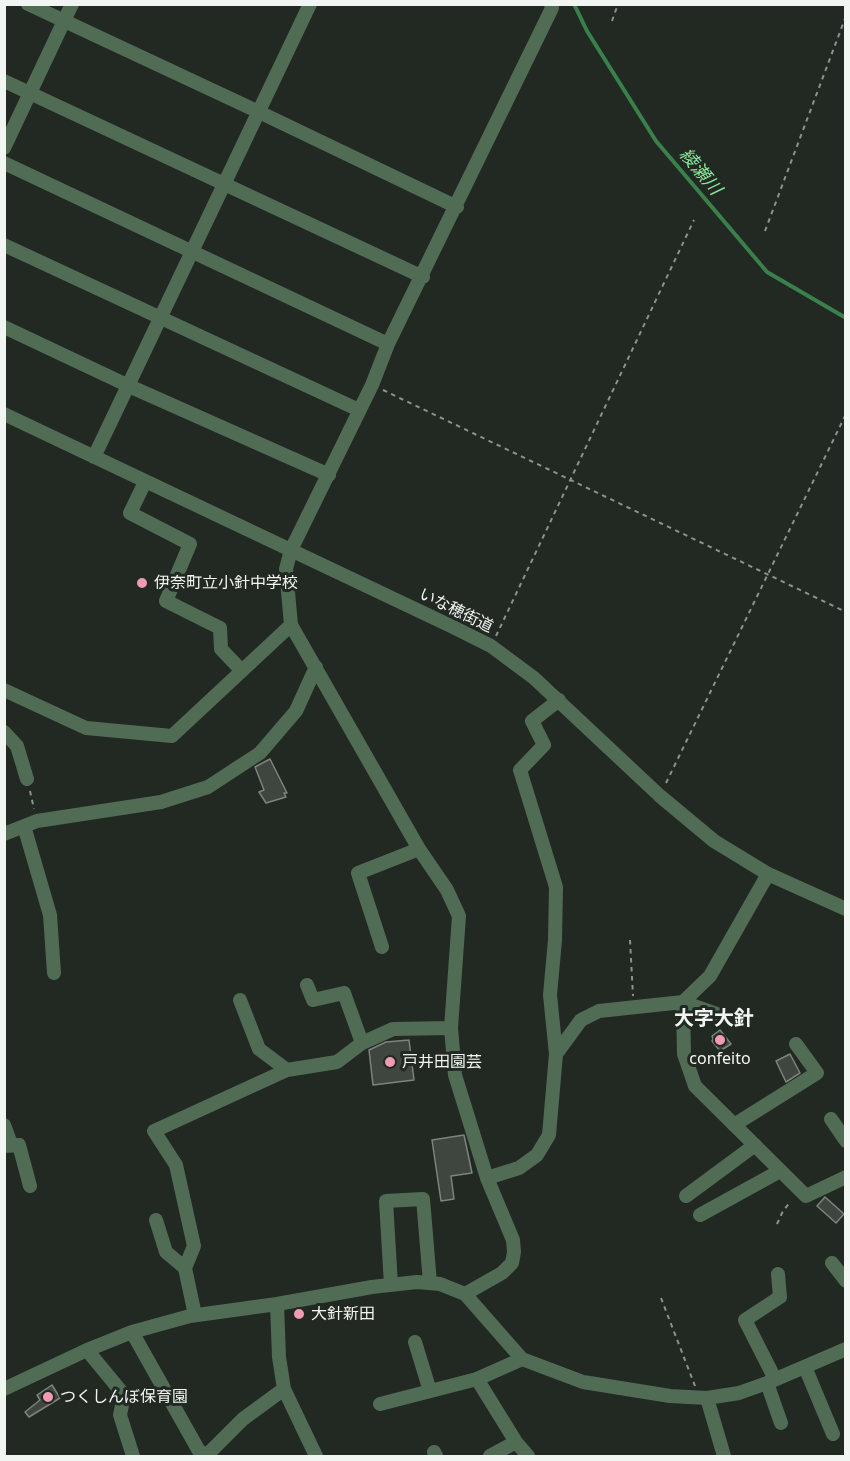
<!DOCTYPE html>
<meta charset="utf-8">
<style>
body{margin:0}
#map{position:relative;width:850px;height:1461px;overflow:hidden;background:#222923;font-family:"Noto Sans",sans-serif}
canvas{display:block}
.frame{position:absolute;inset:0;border:6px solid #f2f6f2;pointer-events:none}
</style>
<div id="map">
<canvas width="850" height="1461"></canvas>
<div class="frame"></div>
</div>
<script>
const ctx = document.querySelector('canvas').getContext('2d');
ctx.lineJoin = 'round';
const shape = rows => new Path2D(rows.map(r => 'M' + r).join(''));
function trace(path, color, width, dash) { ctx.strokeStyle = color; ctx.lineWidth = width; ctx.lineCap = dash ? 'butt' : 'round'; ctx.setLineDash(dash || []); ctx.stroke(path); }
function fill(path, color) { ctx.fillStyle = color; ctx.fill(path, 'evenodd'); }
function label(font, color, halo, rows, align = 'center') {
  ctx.font = font + ' "Noto Sans","Noto Sans JP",sans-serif'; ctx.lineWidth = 6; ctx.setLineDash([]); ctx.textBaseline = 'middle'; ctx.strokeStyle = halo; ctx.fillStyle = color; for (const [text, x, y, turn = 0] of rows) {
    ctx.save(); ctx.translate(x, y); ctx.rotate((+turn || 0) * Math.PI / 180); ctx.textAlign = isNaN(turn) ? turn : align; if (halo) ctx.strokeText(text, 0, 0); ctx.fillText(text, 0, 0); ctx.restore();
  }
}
trace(shape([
 [574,4,587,31,656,141,767,272,846,318]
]), '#3a804a', 4);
const building = shape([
 [270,759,287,793,284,793,286,797,266,803,259,792,264,790,255,767,270,759],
 [720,1030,731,1044,720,1051,712,1041,713,1039,712,1036,720,1030],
 [409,1040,414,1080,373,1085,369,1050,386,1042,409,1040],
 [790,1054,800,1073,786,1082,776,1061,790,1054],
 [464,1135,472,1173,451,1176,454,1199,441,1201,432,1140,464,1135],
 [825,1197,844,1214,836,1223,817,1206,825,1197],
 [52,1385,60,1398,29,1417,25,1412,40,1400,37,1395,52,1385]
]);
fill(building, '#3f4640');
trace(building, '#7c847d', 1.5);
trace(shape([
 [612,21,618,4],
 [765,231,846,16],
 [383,390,846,612],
 [496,636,694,220],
 [666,783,846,414],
 [30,791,34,809],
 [630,940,633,996],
 [777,1224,783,1211,791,1201],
 [661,1298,695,1386]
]), '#8c928d', 2, [4.5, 4.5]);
trace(shape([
 [28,4,259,112,457,207],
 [4,81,423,277],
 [4,148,72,4],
 [4,163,388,344],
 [4,245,359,410],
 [4,327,129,386,329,475],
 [4,414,453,627,491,646,534,678,660,796,714,841,768,874,846,909],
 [94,457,310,4],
 [145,482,130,513,190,544,166,601,220,628,221,649,242,671],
 [4,690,86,728,172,736,291,625],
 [4,732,17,746,27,779],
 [24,826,50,915,54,973],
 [4,834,37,821,161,802,208,787,260,753,296,711,316,667],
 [768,874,710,976,683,1002,684,1054,695,1086,806,1196,846,1177],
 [382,947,358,873,419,849],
 [307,985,313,1000,344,993,362,1043],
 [240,1000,259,1049,287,1070],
 [556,1054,550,995,555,940,556,887,520,770,544,745,532,721,559,700],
 [831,1119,846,1141],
 [4,1125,11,1144],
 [734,1125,817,1073,796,1044],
 [4,1146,19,1145,30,1186],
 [487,1178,519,1168,537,1155,549,1135,556,1054,581,1020,599,1011,683,1002,720,1015],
 [686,1196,755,1145],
 [700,1215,780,1171],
 [156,1220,166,1252,185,1268],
 [832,1263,846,1281],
 [391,1285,386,1201,423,1199,430,1283],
 [465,1294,502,1273,512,1263,514,1252,513,1240,487,1178,455,1075,451,1028,459,916,447,890,419,849,291,625,286,569,291,550,372,385,388,344,552,8,551,4],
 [195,1315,185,1268,194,1246,176,1165,154,1131,287,1070,337,1062,362,1043,393,1029,451,1028],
 [132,1332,199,1451,207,1455],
 [415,1342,430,1391],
 [87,1350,124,1395,120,1415,133,1456],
 [522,1359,477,1379,516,1442,528,1456],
 [805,1367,833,1434],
 [775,1379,745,1320,780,1297,778,1274],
 [767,1383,781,1423],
 [4,1389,87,1350,132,1332,190,1316,277,1304,372,1287,417,1282,440,1284,465,1294,522,1359,583,1382,670,1396,707,1398,739,1393,767,1383,846,1349],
 [284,1389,316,1456],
 [707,1398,724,1456],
 [380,1404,477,1379],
 [434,1452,436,1456],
 [210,1456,207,1455,243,1419,284,1389,279,1357,277,1304],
 [490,1456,516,1442]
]), '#516c55', 14);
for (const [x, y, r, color] of [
 [142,583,6,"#f09ab6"],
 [720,1040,6,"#f09ab6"],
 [390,1062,6,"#f09ab6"],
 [299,1314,6,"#f09ab6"],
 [48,1397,6,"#f09ab6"]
]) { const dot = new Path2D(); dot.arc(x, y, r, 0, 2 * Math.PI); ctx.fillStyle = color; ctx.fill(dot); trace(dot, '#222923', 2); }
label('16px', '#f2f6f2', '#222923', [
 ["伊奈町立小針中学校",154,583],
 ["confeito",720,1059,"center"],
 ["戸井田園芸",402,1062],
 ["大針新田",311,1314],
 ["つくしんぼ保育園",60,1397]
], 'left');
label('16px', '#f2f6f2', '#222923', [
 ["いな穂街道",456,611,26]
]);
label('italic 18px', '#88e69a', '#222923', [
 ["綾瀬川",700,172,50]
]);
label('bold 20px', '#f2f6f2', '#222923', [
 ["大字大針",714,1019]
]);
</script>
